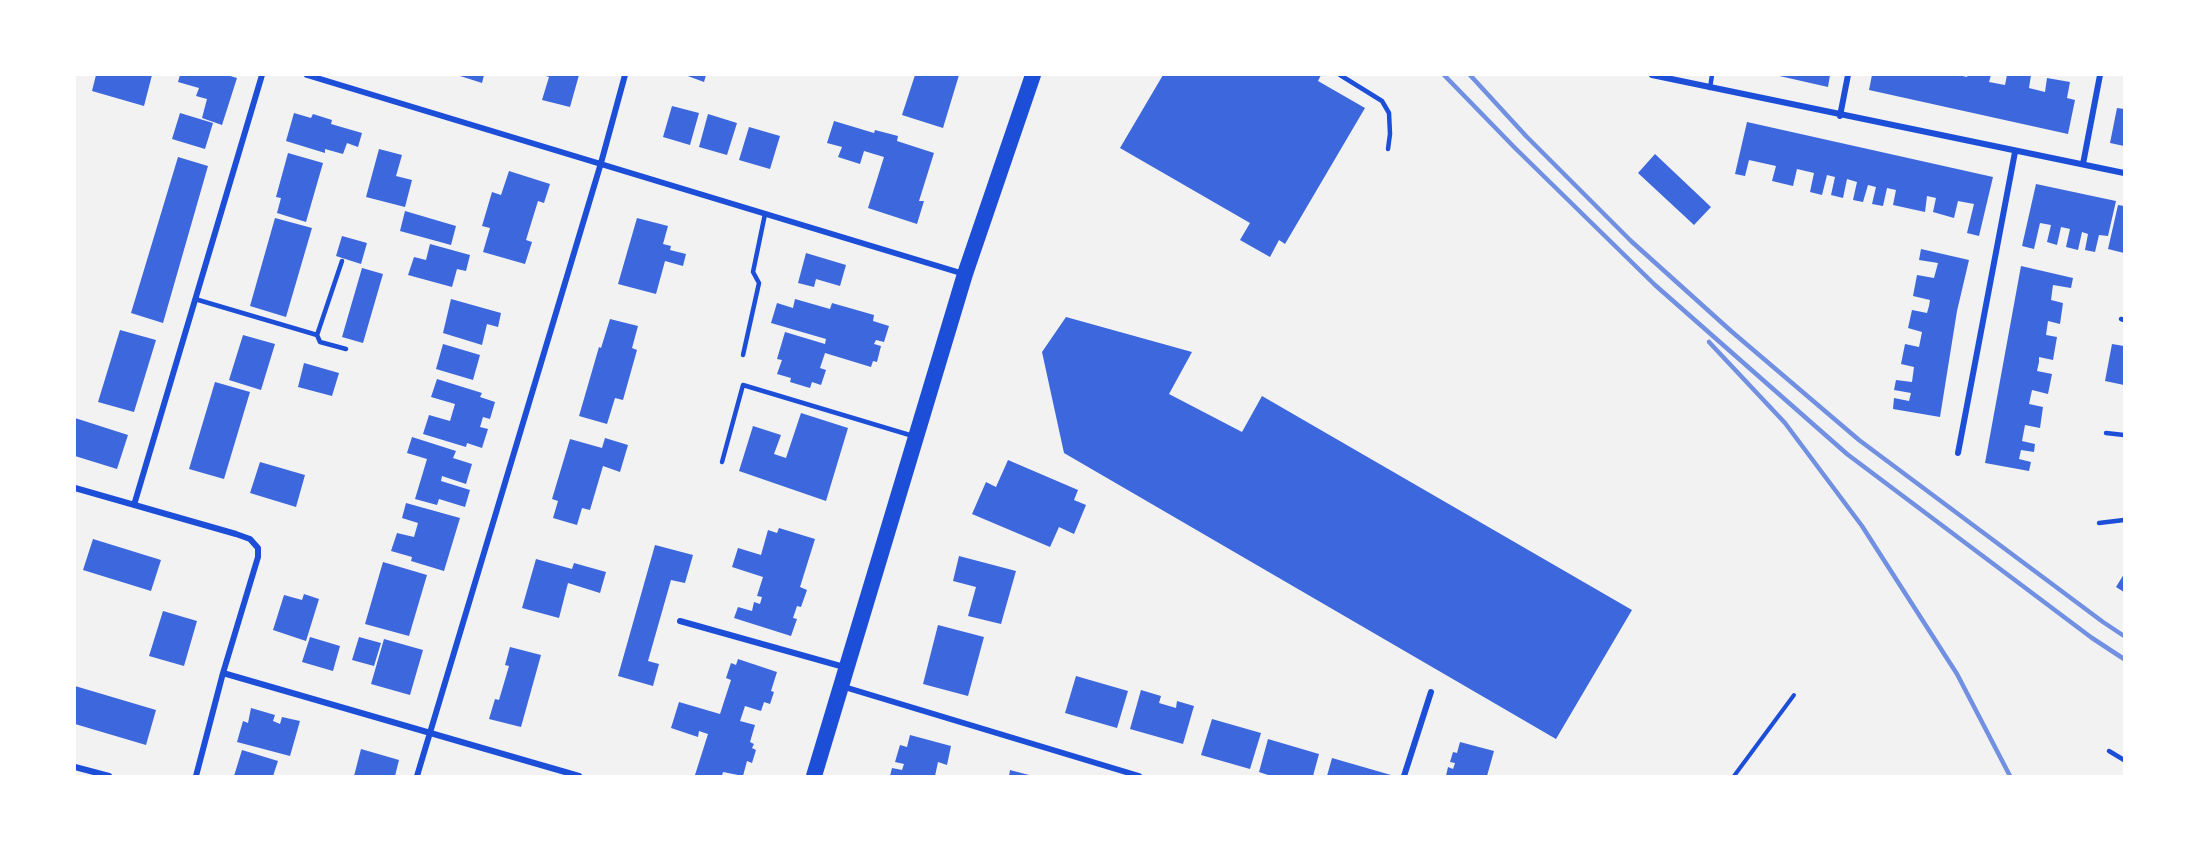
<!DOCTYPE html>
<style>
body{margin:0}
#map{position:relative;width:2199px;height:851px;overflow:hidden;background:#f2f2f2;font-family:"DM Sans",sans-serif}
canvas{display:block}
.frame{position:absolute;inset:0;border:76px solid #fff;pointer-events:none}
</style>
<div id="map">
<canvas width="2199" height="851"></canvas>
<div class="frame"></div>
</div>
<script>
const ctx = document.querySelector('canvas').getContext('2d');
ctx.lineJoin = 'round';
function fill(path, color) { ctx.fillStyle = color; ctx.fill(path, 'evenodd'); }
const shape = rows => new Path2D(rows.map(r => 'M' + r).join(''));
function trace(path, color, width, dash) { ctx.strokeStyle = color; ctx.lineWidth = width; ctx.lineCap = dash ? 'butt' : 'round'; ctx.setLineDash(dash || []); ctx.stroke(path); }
fill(shape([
 [96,75,152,75,144,106,92,91],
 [180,75,227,75,237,78,222,125,202,118,207,99,196,96,199,88,178,82],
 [457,75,484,75,482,83],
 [579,75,570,107,542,100,549,77,543,75],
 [685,75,706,75,704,82],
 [915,75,959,75,943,128,902,115],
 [1163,75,1321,75,1318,81,1365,108,1285,244,1279,240,1270,257,1240,240,1250,223,1120,148],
 [1775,75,1830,75,1828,87],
 [1872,75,1958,75,1967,77,1968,75,1991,75,1989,82,2005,85,2007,75,2031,75,2029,88,2045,92,2047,78,2070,82,2067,98,2075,100,2068,134,1869,90],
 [672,106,699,113,690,145,663,137],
 [2117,108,2124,109,2124,146,2110,143],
 [180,113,213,123,205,149,172,139],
 [294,113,311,118,313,114,332,120,331,124,362,133,358,147,347,143,343,154,325,149,325,153,286,141],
 [708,114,737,123,727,155,699,147],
 [834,121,874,133,875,130,898,136,897,141,934,153,919,201,924,201,917,224,868,208,884,157,864,151,860,164,838,157,842,147,827,143],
 [1747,122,1993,177,1979,236,1967,233,1974,204,1958,201,1954,218,1933,212,1936,198,1927,196,1925,212,1893,205,1896,190,1887,188,1883,206,1872,204,1876,187,1868,185,1863,202,1853,200,1857,182,1847,179,1843,198,1831,195,1835,177,1827,175,1822,195,1810,192,1814,173,1797,169,1793,186,1772,181,1776,166,1749,160,1745,176,1735,174],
 [749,127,780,136,770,169,739,160],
 [379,149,402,155,396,176,412,180,405,207,366,197],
 [288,153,323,163,306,222,277,213,281,198,276,197],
 [1655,154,1711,207,1694,225,1638,173],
 [178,157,208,166,163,323,131,313],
 [509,171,550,184,544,203,538,201,526,240,532,242,525,264,483,252,490,228,482,226,492,192,501,195],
 [2036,184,2116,201,2108,236,2099,235,2095,252,2085,250,2088,234,2082,232,2078,250,2066,247,2070,229,2061,227,2057,245,2047,242,2051,225,2040,223,2034,249,2022,246],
 [2118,205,2124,206,2124,253,2108,249],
 [405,211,456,226,451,245,400,231],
 [275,218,312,228,286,317,250,306],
 [637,218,668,226,663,244,671,246,670,250,686,254,683,266,665,261,656,294,618,284],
 [342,236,367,243,361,264,336,256],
 [430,244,470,255,466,271,457,269,452,287,408,275,414,257,426,260],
 [1921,249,1969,260,1957,311,1940,417,1893,409,1894,398,1909,401,1911,393,1894,390,1896,380,1912,382,1914,367,1901,364,1905,344,1919,347,1922,332,1908,328,1912,310,1927,313,1929,306,1930,300,1913,296,1917,275,1934,278,1938,263,1919,260],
 [806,253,846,265,840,286,816,279,814,287,798,283],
 [2021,266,2073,278,2071,288,2053,285,2051,300,2063,303,2060,324,2048,321,2046,335,2057,337,2053,360,2039,357,2039,362,2037,371,2052,374,2048,394,2032,390,2029,404,2043,407,2040,428,2025,425,2022,441,2035,444,2034,452,2021,450,2019,459,2031,462,2029,471,1985,463],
 [362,268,383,274,363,343,342,337],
 [451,299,501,313,498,327,487,324,482,345,443,333],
 [795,299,830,309,832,303,874,315,873,321,889,326,884,342,876,340,874,344,881,346,877,362,873,361,871,367,825,353,820,368,826,370,821,385,812,382,810,388,790,382,791,378,777,374,782,360,777,359,785,332,825,344,826,339,771,323,777,303,793,308],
 [1066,317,1192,352,1169,394,1242,432,1262,396,1632,610,1556,739,1064,453,1042,352],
 [610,319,638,326,632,348,637,350,623,400,615,398,607,424,579,416,599,347,601,348],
 [120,330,156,340,134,412,98,402],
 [243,335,275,344,261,390,229,380],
 [443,344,480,355,473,380,436,369],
 [2112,344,2124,346,2124,385,2105,381],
 [304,363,339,373,332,396,298,387],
 [437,379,482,393,480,397,495,402,490,419,483,417,480,427,488,429,482,448,467,443,466,447,423,434,429,415,450,421,455,404,431,397],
 [215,382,250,392,224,479,189,469],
 [801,413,848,428,826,501,739,471,753,426,781,435,774,454,786,458],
 [75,418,128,435,117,469,75,456],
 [412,437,456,451,453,458,472,464,466,484,442,476,441,481,470,490,465,507,439,499,437,505,415,499,427,459,407,453],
 [605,438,628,445,620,472,603,466,590,510,582,508,577,525,553,518,558,501,552,499,570,439,602,448],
 [1008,460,1078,490,1074,500,1086,505,1074,534,1059,527,1050,547,972,514,986,482,996,487],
 [260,462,305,475,296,507,250,493],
 [406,503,460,518,444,571,411,561,412,557,391,551,397,533,414,537,418,523,402,518],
 [779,528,815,539,800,587,807,590,801,607,797,606,793,618,797,619,791,636,734,618,738,607,752,611,754,602,760,604,762,597,757,596,763,577,732,567,738,548,761,555,768,530,777,533],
 [93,539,161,560,151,591,83,570],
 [655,545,693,555,685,583,671,580,648,661,659,664,653,686,618,676],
 [959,556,1016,571,1001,624,968,616,976,587,953,581],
 [536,559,572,569,574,563,606,572,600,593,568,583,559,618,522,608],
 [383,562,427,575,409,636,365,624],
 [2124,574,2124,592,2116,587],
 [304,594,319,599,306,641,273,630,284,595,302,600],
 [163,611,197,621,184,666,149,656],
 [938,625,984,637,968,696,923,684],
 [310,637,340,646,333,671,302,662],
 [359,637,381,643,374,666,352,660],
 [384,639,423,650,410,695,371,684],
 [510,647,541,655,521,727,489,719,495,699,499,700,509,666,505,665],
 [738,659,777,672,771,691,774,692,770,704,764,702,761,711,745,706,740,721,755,725,750,742,754,744,752,748,756,750,752,763,747,761,743,776,723,772,722,776,695,775,708,734,699,731,698,737,671,728,679,702,720,714,731,680,726,678,731,663,736,665],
 [1076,676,1128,691,1117,728,1065,713],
 [75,686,156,710,146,745,75,724],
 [1141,690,1161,696,1159,703,1176,708,1177,701,1194,706,1183,744,1130,729],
 [251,708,275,715,273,721,280,724,282,717,300,721,290,756,237,742,243,721,248,723],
 [1212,719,1261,733,1250,769,1201,755],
 [910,735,951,746,947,765,938,762,935,776,890,776,892,768,902,770,904,764,895,762,900,745,907,747],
 [1268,739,1319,754,1313,776,1271,776,1259,772],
 [1460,742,1494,751,1487,776,1446,776,1448,767,1453,769,1455,763,1450,762,1453,752,1457,753],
 [361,749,399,760,395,776,354,776],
 [242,750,278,761,273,776,234,776],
 [1332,758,1391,775,1391,776,1327,776],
 [1010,770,1029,775,1029,776,1009,776]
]), '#3d67dc');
trace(shape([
 [1734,776,1794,695]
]), '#1d4ed8', 4);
trace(shape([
 [1340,75,1382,101,1389,113,1390,134,1388,149],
 [1710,88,1712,75],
 [195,299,317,335,342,261],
 [2121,319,2124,320],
 [317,335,320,342,346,349],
 [743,355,759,283,753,272,765,214],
 [2106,433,2124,435],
 [722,462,743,385,913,436],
 [2099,523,2124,520],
 [2109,751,2124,760]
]), '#1d4ed8', 4.5);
trace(shape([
 [307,75,964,274],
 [1652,75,2124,173],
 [1840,116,1848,75],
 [2083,164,2100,75],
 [1958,453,2015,152],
 [75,488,236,534,250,539,258,548,258,557,223,673,196,776],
 [134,505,262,75],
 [680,621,844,667],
 [223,673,579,776],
 [841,686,1139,776],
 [75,767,109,776],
 [417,776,601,163,625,75],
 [1404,776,1431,692]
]), '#1d4ed8', 6);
trace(shape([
 [814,776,965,274,1033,75]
]), '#1d4ed8', 16);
trace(shape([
 [1444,75,1515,148,1655,285,1847,454,2092,638,2124,659],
 [1470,75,1526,136,1631,241,1731,331,1859,440,2103,622,2124,636],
 [1709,342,1785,423,1862,526,1957,674,2010,776]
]), '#7290e2', 4.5);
</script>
